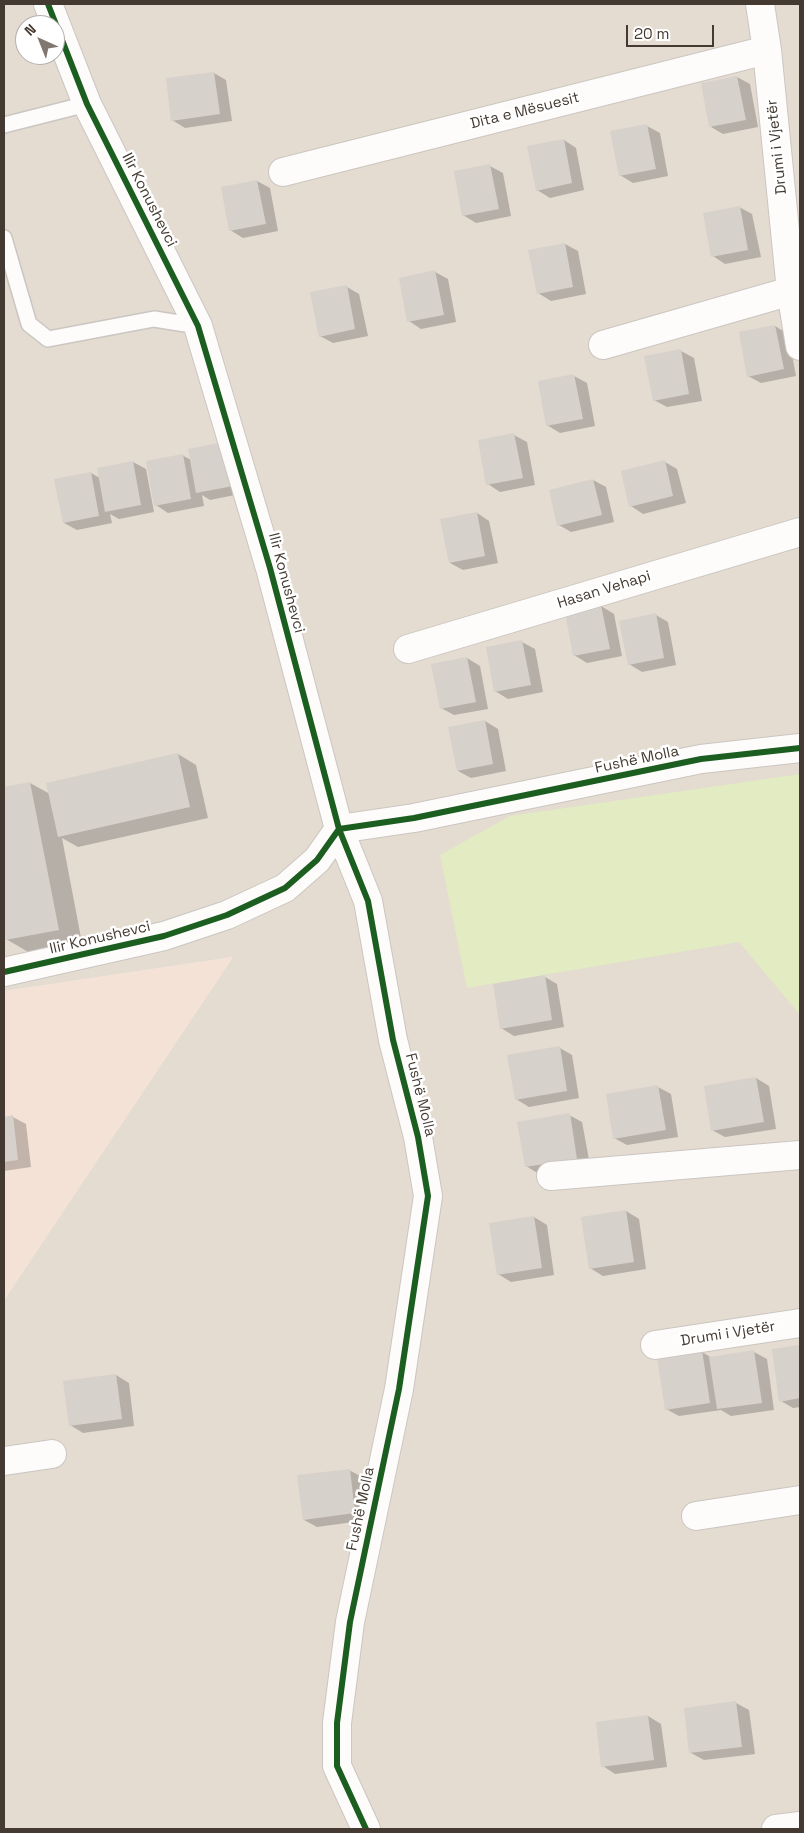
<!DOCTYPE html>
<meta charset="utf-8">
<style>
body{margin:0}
#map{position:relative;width:804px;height:1833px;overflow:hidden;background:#efeae5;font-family:"Space Grotesk",sans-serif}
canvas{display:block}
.frame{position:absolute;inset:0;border:5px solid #443a31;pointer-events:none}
.north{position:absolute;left:15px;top:15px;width:50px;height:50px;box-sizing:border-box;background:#fff;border:1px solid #b4b0ad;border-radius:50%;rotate:316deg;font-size:14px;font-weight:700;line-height:20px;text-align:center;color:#443a31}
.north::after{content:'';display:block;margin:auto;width:18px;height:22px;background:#807870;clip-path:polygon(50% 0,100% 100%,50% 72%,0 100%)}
.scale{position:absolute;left:626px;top:25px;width:88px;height:22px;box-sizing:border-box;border:2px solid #443a31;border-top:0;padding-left:6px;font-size:15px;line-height:18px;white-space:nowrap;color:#443a31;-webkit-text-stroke:4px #fff;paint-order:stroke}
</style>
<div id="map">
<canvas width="804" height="1833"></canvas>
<div class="frame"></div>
<div class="north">N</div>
<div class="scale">20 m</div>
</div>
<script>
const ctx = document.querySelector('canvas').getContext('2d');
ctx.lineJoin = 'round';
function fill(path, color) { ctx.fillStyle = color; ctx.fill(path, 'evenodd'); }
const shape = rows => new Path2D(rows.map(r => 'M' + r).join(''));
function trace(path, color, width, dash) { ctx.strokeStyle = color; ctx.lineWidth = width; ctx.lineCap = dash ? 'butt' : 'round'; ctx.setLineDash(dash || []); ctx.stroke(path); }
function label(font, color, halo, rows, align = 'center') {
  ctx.font = font + ' "Space Grotesk",sans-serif'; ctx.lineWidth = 5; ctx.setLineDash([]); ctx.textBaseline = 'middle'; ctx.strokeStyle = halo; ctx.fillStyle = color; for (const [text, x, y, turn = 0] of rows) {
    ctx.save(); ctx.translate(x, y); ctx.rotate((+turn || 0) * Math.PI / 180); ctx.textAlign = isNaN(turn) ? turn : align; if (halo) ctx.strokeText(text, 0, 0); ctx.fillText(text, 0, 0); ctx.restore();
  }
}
fill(shape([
 [4,4,800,4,800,1829,4,1829,4,1300,233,957,4,991],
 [25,25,55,25,55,55,25,55]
]), '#e4dbd1');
fill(shape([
 [233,957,4,1300,4,991]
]), '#f4e2d6');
fill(shape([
 [800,774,800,1015,739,942,467,988,440,855,510,816]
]), '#e2ebc1');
fill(shape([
 [214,73,226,80,232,121,185,128,172,120],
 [737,77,750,84,758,127,723,134,711,127],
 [647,126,660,133,668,176,633,183,620,175],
 [564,140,576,148,584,190,550,198,537,190],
 [490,166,503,173,511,216,476,223,463,215],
 [257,181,270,188,278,231,243,238,230,230],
 [739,207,752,214,761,257,725,264,713,256],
 [565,244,578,251,586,294,551,301,538,293],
 [435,272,448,279,456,322,421,329,409,321],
 [347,287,359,294,368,336,333,343,320,336],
 [775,326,788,334,796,376,761,383,748,376],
 [681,351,694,358,702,401,667,407,654,400],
 [574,376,587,383,595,426,560,433,547,425],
 [514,435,527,442,535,485,500,492,488,484],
 [182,455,191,460,245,493,210,500,202,495,204,506,168,513,156,505],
 [133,462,146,469,154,512,119,519,110,514,112,523,77,530,64,523,91,473,100,478],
 [665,462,677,469,686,503,643,514,631,506],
 [593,480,606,487,614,522,571,532,559,525],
 [477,513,489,521,498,563,463,570,450,563],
 [601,606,614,614,622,656,587,663,574,655],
 [656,615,668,622,676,665,642,672,629,664],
 [522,642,535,649,543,692,508,699,495,691],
 [467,658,480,666,488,709,454,715,441,708],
 [485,721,498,729,506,771,471,778,458,771],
 [178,754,196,765,208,818,78,847,62,838,82,943,30,953,6,939,4,927,4,788,30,783,50,794],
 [545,977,557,984,564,1027,514,1036,501,1028],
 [560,1048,572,1055,579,1098,529,1107,516,1099],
 [756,1078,769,1086,776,1129,725,1137,712,1130],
 [658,1087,671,1094,678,1137,627,1145,614,1138],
 [569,1115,582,1122,590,1165,539,1174,526,1166],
 [13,1117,26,1124,31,1167,4,1171,4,1118],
 [626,1211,639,1219,646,1269,603,1276,590,1268],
 [534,1217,547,1225,554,1275,511,1282,498,1274],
 [800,1346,800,1407,793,1408,781,1401,773,1350],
 [702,1352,712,1358,754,1352,767,1359,774,1410,731,1416,721,1410,679,1416,666,1409],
 [116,1375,129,1383,134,1426,83,1433,70,1425],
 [349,1470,362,1477,368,1520,317,1527,304,1520],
 [736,1703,749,1710,755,1754,704,1760,691,1753],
 [648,1716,661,1724,667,1767,615,1774,603,1766,597,1723]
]), '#0003');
fill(shape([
 [214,72,220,114,171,121,166,78],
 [737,76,746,120,709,127,701,83],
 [647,124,656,169,619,176,610,131],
 [564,139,572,183,536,191,527,146],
 [490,164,499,209,462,216,454,171],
 [257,180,266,224,229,231,221,187],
 [740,206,748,250,711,257,703,213],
 [565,243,573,287,537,294,528,250],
 [435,270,444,315,407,322,399,278],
 [347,285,355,329,319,337,310,292],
 [775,325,784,369,747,377,739,332],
 [681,349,689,394,653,401,644,356],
 [574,374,583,419,546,426,538,381],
 [514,433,523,478,486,485,478,440],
 [224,442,233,486,196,493,188,449],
 [183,454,191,499,154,506,146,461],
 [665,460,673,496,629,507,621,471],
 [133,461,141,505,105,512,97,468],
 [91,472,99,516,63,523,54,479],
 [593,479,602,515,557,526,549,490],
 [477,512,485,556,449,563,440,519],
 [601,605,610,649,573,656,565,612],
 [656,613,664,658,628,665,619,621],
 [522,640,531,685,494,692,486,647],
 [467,657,476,702,440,709,431,664],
 [485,720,493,764,457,771,448,727],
 [178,753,190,807,58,837,46,783],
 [30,782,59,930,5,940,4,787],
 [545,975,552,1020,500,1029,493,984],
 [560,1046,567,1091,515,1100,507,1055],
 [756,1077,764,1122,711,1131,704,1086],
 [658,1085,666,1130,613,1139,606,1094],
 [570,1113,577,1159,525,1167,517,1122],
 [13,1115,18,1160,4,1162,4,1117],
 [626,1210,634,1262,589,1269,581,1217],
 [534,1216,542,1268,497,1275,489,1223],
 [800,1345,800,1398,779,1402,772,1349],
 [702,1350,710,1403,665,1410,657,1357],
 [754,1350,762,1403,717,1409,709,1357],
 [116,1374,122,1419,69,1426,63,1381],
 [350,1469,355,1513,303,1520,297,1475],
 [736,1701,742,1747,689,1753,684,1708],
 [648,1715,654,1760,601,1767,596,1722]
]), '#d7d1cc');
const service = shape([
 [4,125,87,104],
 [4,238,29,324,48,339,154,319,198,326]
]);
const minor = shape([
 [760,4,767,50,791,291,800,346],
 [283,172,767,50],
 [603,345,791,291],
 [408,649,800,532],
 [4,972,164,936,227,915,285,888,317,860,339,829,270,568,198,326,87,104,48,4],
 [551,1176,800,1155],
 [655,1345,800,1323],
 [4,1461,52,1454],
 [696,1516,800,1500],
 [366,1829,337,1766,337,1723,350,1622,399,1389,428,1196,418,1137,393,1040,368,901,339,829,414,818,701,759,800,748],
 [776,1829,800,1826]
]);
trace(service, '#cbc6c1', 18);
trace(minor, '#cbc6c1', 30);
trace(service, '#fdfcfb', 15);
trace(minor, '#fdfcfb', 28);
trace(shape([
 [4,972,164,936,227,915,285,888,317,860,339,829,270,568,198,326,87,104,48,4],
 [366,1829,337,1766,337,1723,350,1622,399,1389,428,1196,418,1137,393,1040,368,901,339,829,414,818,701,759,800,748]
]), '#1b5e20', 6);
label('15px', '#443a31', '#fff', [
 ["Dita e Mësuesit",525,111,-14],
 ["Drumi i Vjetër",777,147,-96],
 ["Ilir Konushevci",149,200,63],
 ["Ilir Konushevci",286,583,75],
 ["Hasan Vehapi",604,590,-17],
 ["Fushë Molla",637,760,-12],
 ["Ilir Konushevci",100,938,-13],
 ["Fushë Molla",420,1095,76],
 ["Drumi i Vjetër",728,1334,-9],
 ["Fushë Molla",361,1509,-78]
]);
</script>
